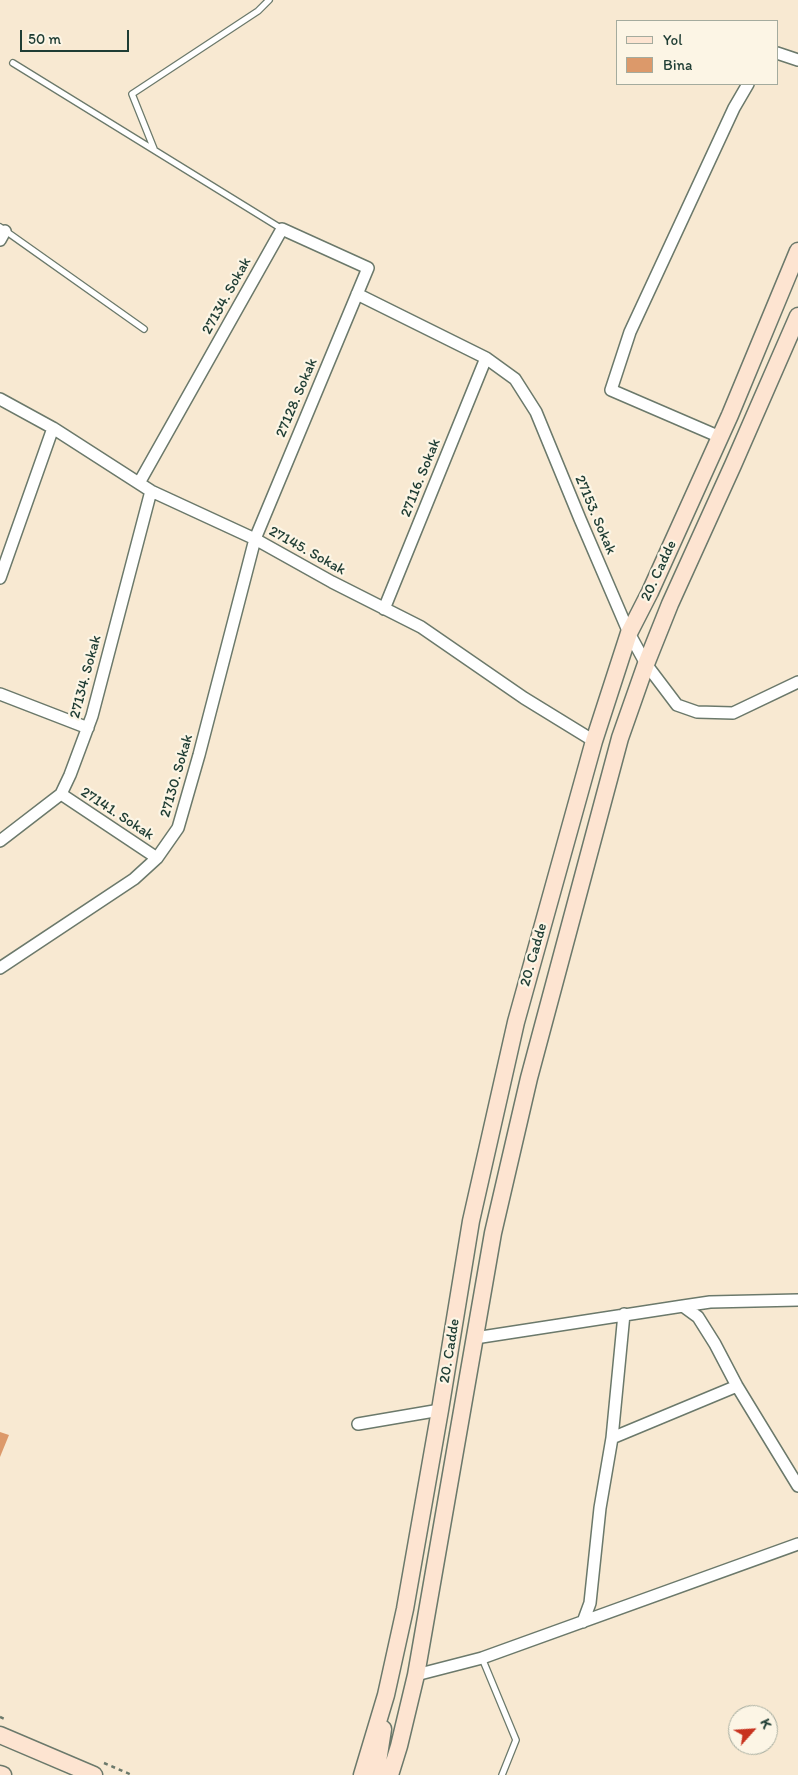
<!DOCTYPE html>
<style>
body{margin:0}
#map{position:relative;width:798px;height:1775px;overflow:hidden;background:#f8e9d2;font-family:Itim,sans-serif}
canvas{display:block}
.legend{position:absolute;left:616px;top:20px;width:162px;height:65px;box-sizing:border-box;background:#fcf5e5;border:1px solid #a4ab9e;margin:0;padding:6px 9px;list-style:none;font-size:15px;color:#1f3d34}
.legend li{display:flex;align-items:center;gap:10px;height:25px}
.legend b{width:25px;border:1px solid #a4ab9e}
.north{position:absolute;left:728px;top:1705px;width:50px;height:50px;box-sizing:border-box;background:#fcf5e5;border:1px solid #a4ab9e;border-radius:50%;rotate:64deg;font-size:14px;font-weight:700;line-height:20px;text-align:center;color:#1f3d34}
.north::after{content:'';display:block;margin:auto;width:18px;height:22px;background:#c8321e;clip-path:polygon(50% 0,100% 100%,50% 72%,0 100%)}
.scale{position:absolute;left:20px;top:30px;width:109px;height:22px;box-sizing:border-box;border:2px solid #1f3d34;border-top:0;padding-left:6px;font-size:15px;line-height:18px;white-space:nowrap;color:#1f3d34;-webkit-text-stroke:4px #fcf5e5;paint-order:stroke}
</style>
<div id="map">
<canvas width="798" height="1775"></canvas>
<ul class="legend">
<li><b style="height:6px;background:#fde4d1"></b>Yol</li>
<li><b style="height:14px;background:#dc996a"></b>Bina</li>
</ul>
<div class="north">K</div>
<div class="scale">50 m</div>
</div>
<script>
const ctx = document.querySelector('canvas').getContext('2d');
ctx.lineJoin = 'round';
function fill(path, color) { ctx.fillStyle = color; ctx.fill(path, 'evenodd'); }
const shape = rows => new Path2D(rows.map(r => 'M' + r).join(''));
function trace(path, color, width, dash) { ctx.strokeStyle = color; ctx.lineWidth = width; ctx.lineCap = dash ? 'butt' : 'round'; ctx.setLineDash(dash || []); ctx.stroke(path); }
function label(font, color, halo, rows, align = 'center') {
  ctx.font = font + ' Itim,sans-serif'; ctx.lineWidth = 4.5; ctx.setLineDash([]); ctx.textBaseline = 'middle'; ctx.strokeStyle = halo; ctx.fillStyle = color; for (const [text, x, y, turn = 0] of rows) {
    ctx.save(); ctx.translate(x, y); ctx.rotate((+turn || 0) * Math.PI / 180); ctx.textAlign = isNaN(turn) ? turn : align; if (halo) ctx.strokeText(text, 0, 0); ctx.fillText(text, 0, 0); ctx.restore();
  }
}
fill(shape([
 [0,1432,9,1435,0,1457]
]), '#dc996a');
const lane = shape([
 [13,63,282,229],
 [154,149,132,94,258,11,269,0],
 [0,227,144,329],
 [482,1658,516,1740,502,1775]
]);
const street = shape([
 [777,53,798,60],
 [0,240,5,231],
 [357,294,486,358,515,379,536,412,580,519,629,633,646,664,677,705,697,712,733,713,798,682],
 [0,399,53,428,151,491,255,539,332,582,421,627,524,698,594,741],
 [720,437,611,390,630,332,734,108,748,84],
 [0,578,53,428],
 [384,609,486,358],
 [0,694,88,728],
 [61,794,157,858],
 [0,841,61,794,70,775,92,716,151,491],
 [0,968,134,879,157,858,178,828,199,755,255,539,368,268,282,229,139,483],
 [683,1306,710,1302,798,1300],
 [475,1338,683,1306,698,1317,715,1344,737,1386,798,1486],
 [358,1424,440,1410],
 [612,1438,737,1386],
 [583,1622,590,1603,600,1508,612,1438,624,1314],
 [416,1675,482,1658,798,1544]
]);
const secondary = shape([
 [0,1735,94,1775],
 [0,1774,3,1775],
 [362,1775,386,1695,405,1609,440,1410,471,1221,516,1022,594,741,629,633,650,592,730,415,798,251],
 [376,1775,383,1729],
 [390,1775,399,1746,416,1675,493,1233,529,1078,620,738,646,664,670,604,733,465,798,316]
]);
trace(lane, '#6b796b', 8);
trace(street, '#6b796b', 14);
trace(secondary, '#6b796b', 19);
trace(shape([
 [0,1717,7,1720],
 [104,1763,132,1775]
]), '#6b796b', 2.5, [4, 4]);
trace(lane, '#fff', 5.5);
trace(street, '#fff', 11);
trace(secondary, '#fde4d1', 16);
label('15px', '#1f3d34', '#fcf5e5', [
 ["27134. Sokak",227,296,-61],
 ["27128. Sokak",297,398,-67],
 ["27116. Sokak",421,478,-68],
 ["27153. Sokak",595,515,67],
 ["27145. Sokak",307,551,29],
 ["20. Cadde",659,571,-65],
 ["27134. Sokak",86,677,-75],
 ["27130. Sokak",177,776,-74],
 ["27141. Sokak",117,814,33],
 ["20. Cadde",534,955,-74],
 ["20. Cadde",450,1351,-81]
]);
</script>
